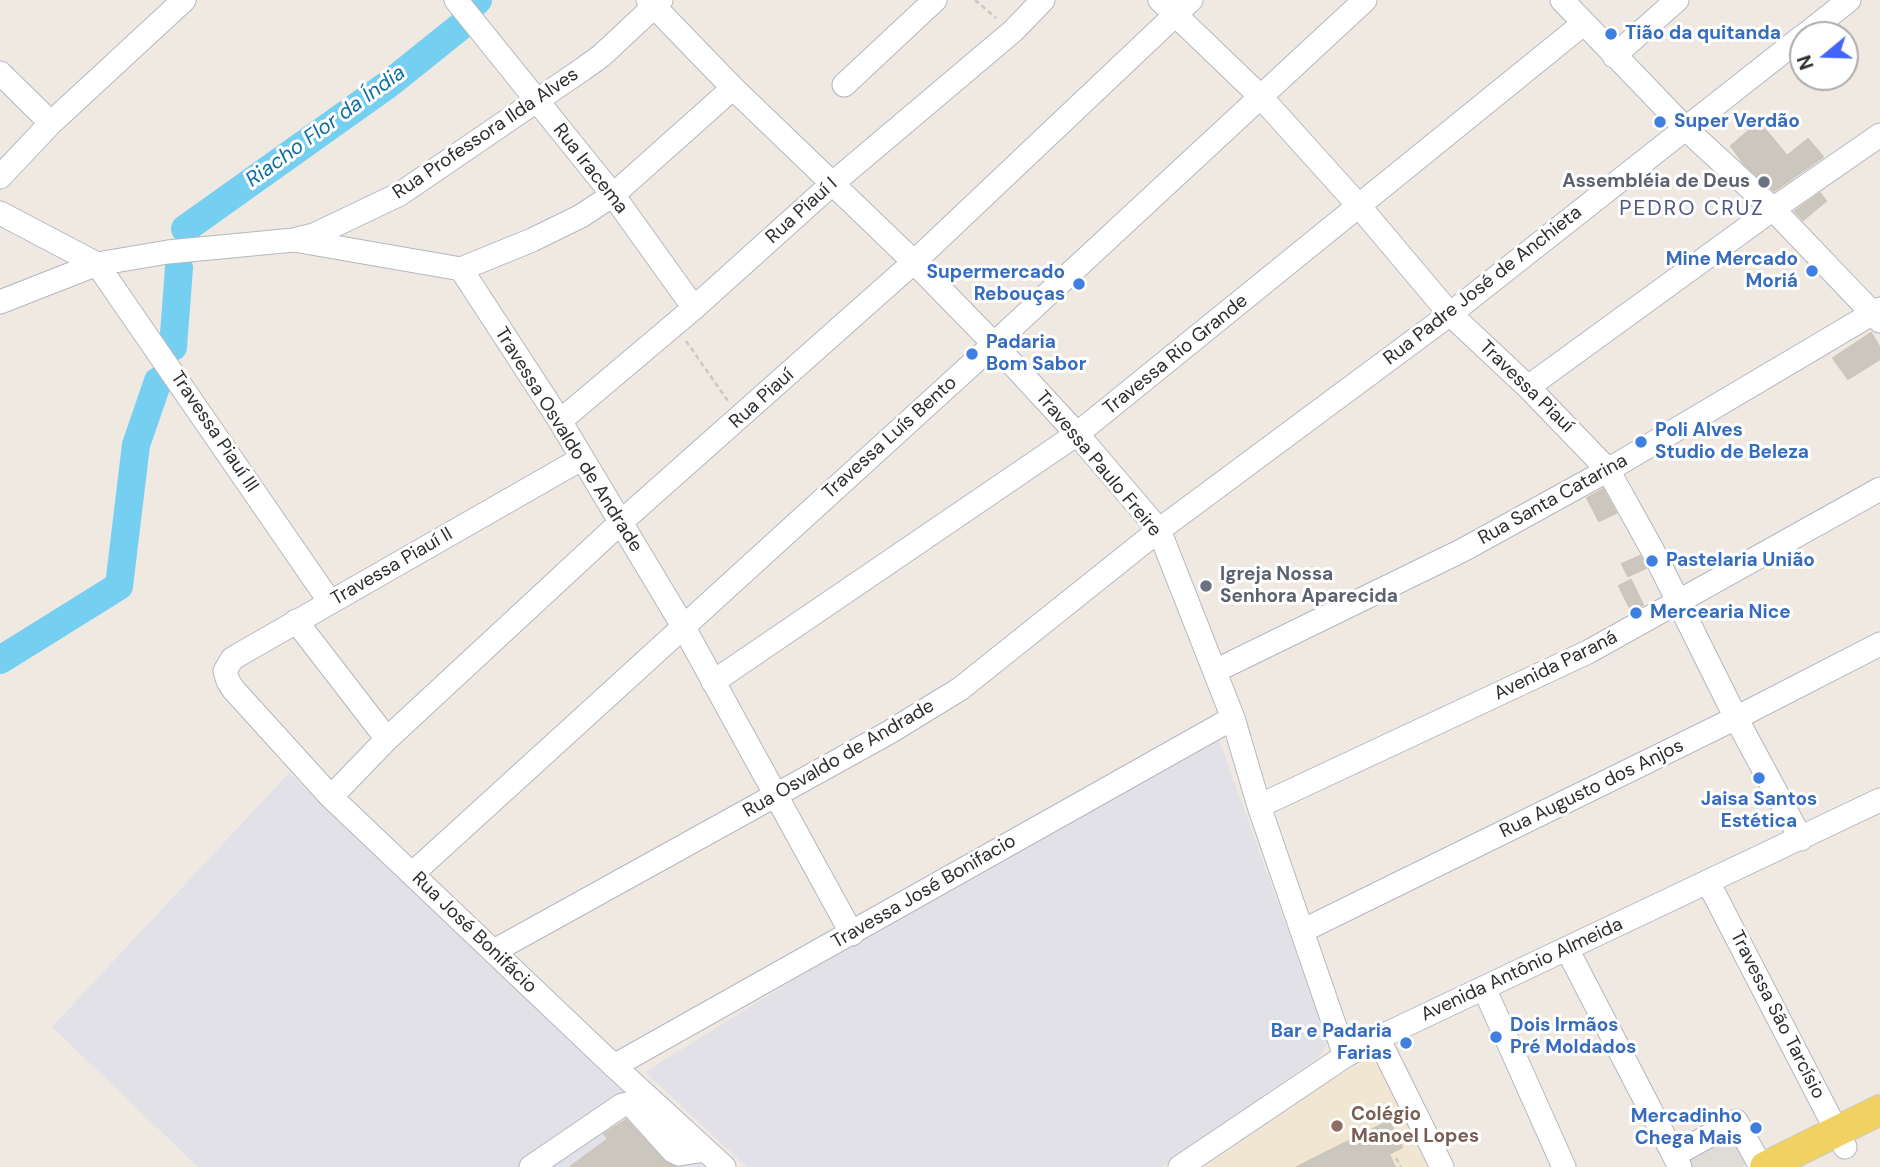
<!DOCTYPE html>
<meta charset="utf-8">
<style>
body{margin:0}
#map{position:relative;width:1880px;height:1167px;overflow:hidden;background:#efe9e1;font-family:"DM Sans",sans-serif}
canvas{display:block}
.north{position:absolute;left:1789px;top:21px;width:70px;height:70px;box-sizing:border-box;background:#fff;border:2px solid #ababab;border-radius:50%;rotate:251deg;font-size:19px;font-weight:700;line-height:28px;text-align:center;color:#2e2e2e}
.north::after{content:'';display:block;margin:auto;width:24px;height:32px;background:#4264fb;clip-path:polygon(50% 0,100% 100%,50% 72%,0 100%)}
</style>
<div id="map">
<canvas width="1880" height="1167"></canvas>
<div class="north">N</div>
</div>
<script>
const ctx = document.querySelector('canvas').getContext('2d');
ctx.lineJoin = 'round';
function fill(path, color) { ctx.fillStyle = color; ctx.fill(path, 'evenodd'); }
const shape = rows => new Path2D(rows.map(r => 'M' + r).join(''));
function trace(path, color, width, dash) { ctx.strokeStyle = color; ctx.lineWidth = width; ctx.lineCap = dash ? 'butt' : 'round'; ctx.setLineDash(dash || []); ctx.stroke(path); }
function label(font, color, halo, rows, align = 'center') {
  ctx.font = font + ' "DM Sans",sans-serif'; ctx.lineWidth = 6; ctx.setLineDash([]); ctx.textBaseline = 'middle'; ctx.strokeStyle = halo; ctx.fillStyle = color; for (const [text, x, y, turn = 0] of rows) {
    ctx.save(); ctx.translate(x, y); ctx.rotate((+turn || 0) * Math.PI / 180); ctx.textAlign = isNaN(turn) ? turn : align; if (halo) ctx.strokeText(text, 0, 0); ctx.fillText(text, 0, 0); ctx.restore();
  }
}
fill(shape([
 [1218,737,1328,1042,1320,1056,1162,1167,747,1167,645,1072,795,979],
 [289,773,498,970,705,1167,198,1167,52,1027]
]), '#e3e1e8');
fill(shape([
 [1375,1056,1429,1167,1206,1167,1323,1085]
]), '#f0e6d1');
fill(shape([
 [1734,1131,1751,1162,1742,1167,1689,1167,1685,1158]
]), '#dfdcd8');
trace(shape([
 [476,2,478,0],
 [185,229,390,83,466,22],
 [173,347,179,268],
 [0,660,119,586,136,445,158,381]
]), '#75cff0', 28);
const building = shape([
 [1759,122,1787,156,1808,139,1823,157,1774,191,1744,164,1731,146,1759,122],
 [1820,193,1826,201,1803,220,1795,211,1820,193],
 [1871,333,1880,348,1880,359,1848,379,1833,358,1871,333],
 [1603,489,1616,513,1599,521,1587,498,1603,489],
 [1640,556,1646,568,1628,576,1622,564,1640,556],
 [1631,580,1643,605,1632,612,1619,586,1631,580],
 [626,1120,663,1160,675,1167,570,1167,608,1139,604,1134,626,1120],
 [1389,1121,1402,1147,1389,1154,1395,1167,1297,1167,1389,1121]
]);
fill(building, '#cbc7bf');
trace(building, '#cbc5ba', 2);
const minor = shape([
 [456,0,613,195,694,308],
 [648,0,733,88,914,262,994,344,1077,434,1159,530,1233,718,1259,806,1345,1056],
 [1160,0,1260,96,1359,206,1450,314,1528,387,1608,470,1653,551,1736,718,1801,839],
 [1562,0,1686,129,1773,209,1880,321],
 [1805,35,1849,0],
 [1614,56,1677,0],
 [0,73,51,123],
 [844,85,935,0],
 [0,177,51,123,184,0],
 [0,213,97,264,330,602],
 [297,239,314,235,400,194,583,69,601,56,661,0],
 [461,269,532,240,581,216,613,195,733,88],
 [0,302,97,264,168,252,294,240,461,269,560,421,683,626,852,934],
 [1528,387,1773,209,1880,135],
 [560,421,694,308,833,183,1013,31,1043,0],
 [581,459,242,653,232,659,225,671,228,681,233,689,331,797,614,1066,724,1167],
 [296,621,387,739],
 [1215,671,1463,550,1608,470,1880,309],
 [713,682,1077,434,1583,24],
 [331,797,387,739,620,523,914,262,1191,0],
 [1259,806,1588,652,1880,489],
 [412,874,994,344,1365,0],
 [1708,882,1845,1147],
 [1302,931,1736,718,1880,644],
 [1567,949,1680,1167],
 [494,951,888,733,960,689,1159,530,1450,314,1803,36],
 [1484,988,1564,1167],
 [1378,1038,1442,1167],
 [614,1066,1233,718],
 [1674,1155,1736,1121,1761,1167],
 [531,1167,622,1105,628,1104,635,1109,673,1151,679,1154,705,1150],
 [1180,1167,1345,1056,1378,1038,1880,800]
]);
const major = shape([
 [1765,1167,1880,1110]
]);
trace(minor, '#b4b7c1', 25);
trace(major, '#c9c9c9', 32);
trace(shape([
 [975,0,996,18],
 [686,341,728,401],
 [1396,1158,1401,1167]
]), '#c9c9c9', 2.5, [5, 3.5]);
trace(minor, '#fff', 23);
trace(major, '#f2d163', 30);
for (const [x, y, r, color] of [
 [1611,34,7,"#3f7fe0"],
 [1660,122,7,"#3f7fe0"],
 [1764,182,7,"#6b7280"],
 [1812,271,7,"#3f7fe0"],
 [1079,284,7,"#3f7fe0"],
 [972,354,7,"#3f7fe0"],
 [1641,442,7,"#3f7fe0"],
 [1652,561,7,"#3f7fe0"],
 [1206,586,7,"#6b7280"],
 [1636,613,7,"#3f7fe0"],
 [1759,778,7,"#3f7fe0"],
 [1496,1037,7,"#3f7fe0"],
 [1406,1043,7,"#3f7fe0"],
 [1337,1126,7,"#8d6e63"],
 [1756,1128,7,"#3f7fe0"]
]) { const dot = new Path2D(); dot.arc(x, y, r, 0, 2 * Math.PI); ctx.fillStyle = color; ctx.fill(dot); trace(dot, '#fff', 2.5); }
label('bold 19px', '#366cbe', '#fff', [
 ["Tião da quitanda",1625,34],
 ["Super Verdão",1674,122],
 ["Mine Mercado",1798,260,"right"],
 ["Moriá",1798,282,"right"],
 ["Supermercado",1065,273,"right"],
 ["Rebouças",1065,295,"right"],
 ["Padaria",986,343],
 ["Bom Sabor",986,365],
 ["Poli Alves",1655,431],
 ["Studio de Beleza",1655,453],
 ["Pastelaria União",1666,561],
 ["Mercearia Nice",1650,613],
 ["Jaisa Santos",1759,800,"center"],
 ["Estética",1759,822,"center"],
 ["Dois Irmãos",1510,1026],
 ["Pré Moldados",1510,1048],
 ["Bar e Padaria",1392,1032,"right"],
 ["Farias",1392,1054,"right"],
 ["Mercadinho",1742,1117,"right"],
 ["Chega Mais",1742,1139,"right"]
], 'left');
label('19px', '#2e2e2e', '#fff', [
 ["Rua Professora Ilda Alves",486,134,-34],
 ["Rua Iracema",590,169,52],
 ["Rua Piauí I",802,211,-42],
 ["Rua Padre José de Anchieta",1483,286,-38],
 ["Travessa Rio Grande",1176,355,-39],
 ["Travessa Piauí",1526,387,44],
 ["Rua Piauí",762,399,-42],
 ["Travessa Piauí III",214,432,56],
 ["Travessa Luís Bento",890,438,-42],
 ["Travessa Osvaldo de Andrade",568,440,58],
 ["Travessa Paulo Freire",1098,464,50],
 ["Rua Santa Catarina",1553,500,-29],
 ["Travessa Piauí II",392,567,-30],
 ["Avenida Paraná",1556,666,-26],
 ["Rua Osvaldo de Andrade",839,759,-30],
 ["Rua Augusto dos Anjos",1592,789,-26],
 ["Travessa José Bonifacio",924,892,-30],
 ["Rua José Bonifácio",474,933,44],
 ["Avenida Antônio Almeida",1522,970,-25],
 ["Travessa São Tarcísio",1777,1015,63]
]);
label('bold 19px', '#5b616d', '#fff', [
 ["Assembléia de Deus",1750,182],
 ["Igreja Nossa",1220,575,"left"],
 ["Senhora Aparecida",1220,597,"left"]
], 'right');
label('bold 19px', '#785e54', '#fff', [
 ["Colégio",1351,1115],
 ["Manoel Lopes",1351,1137]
], 'left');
label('italic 21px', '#0d6fa3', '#fff', [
 ["Riacho Flor da Índia",326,127,-36]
]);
ctx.letterSpacing = '2px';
label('21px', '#4d5680', '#fff', [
 ["PEDRO CRUZ",1692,209]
]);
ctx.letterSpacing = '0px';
</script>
